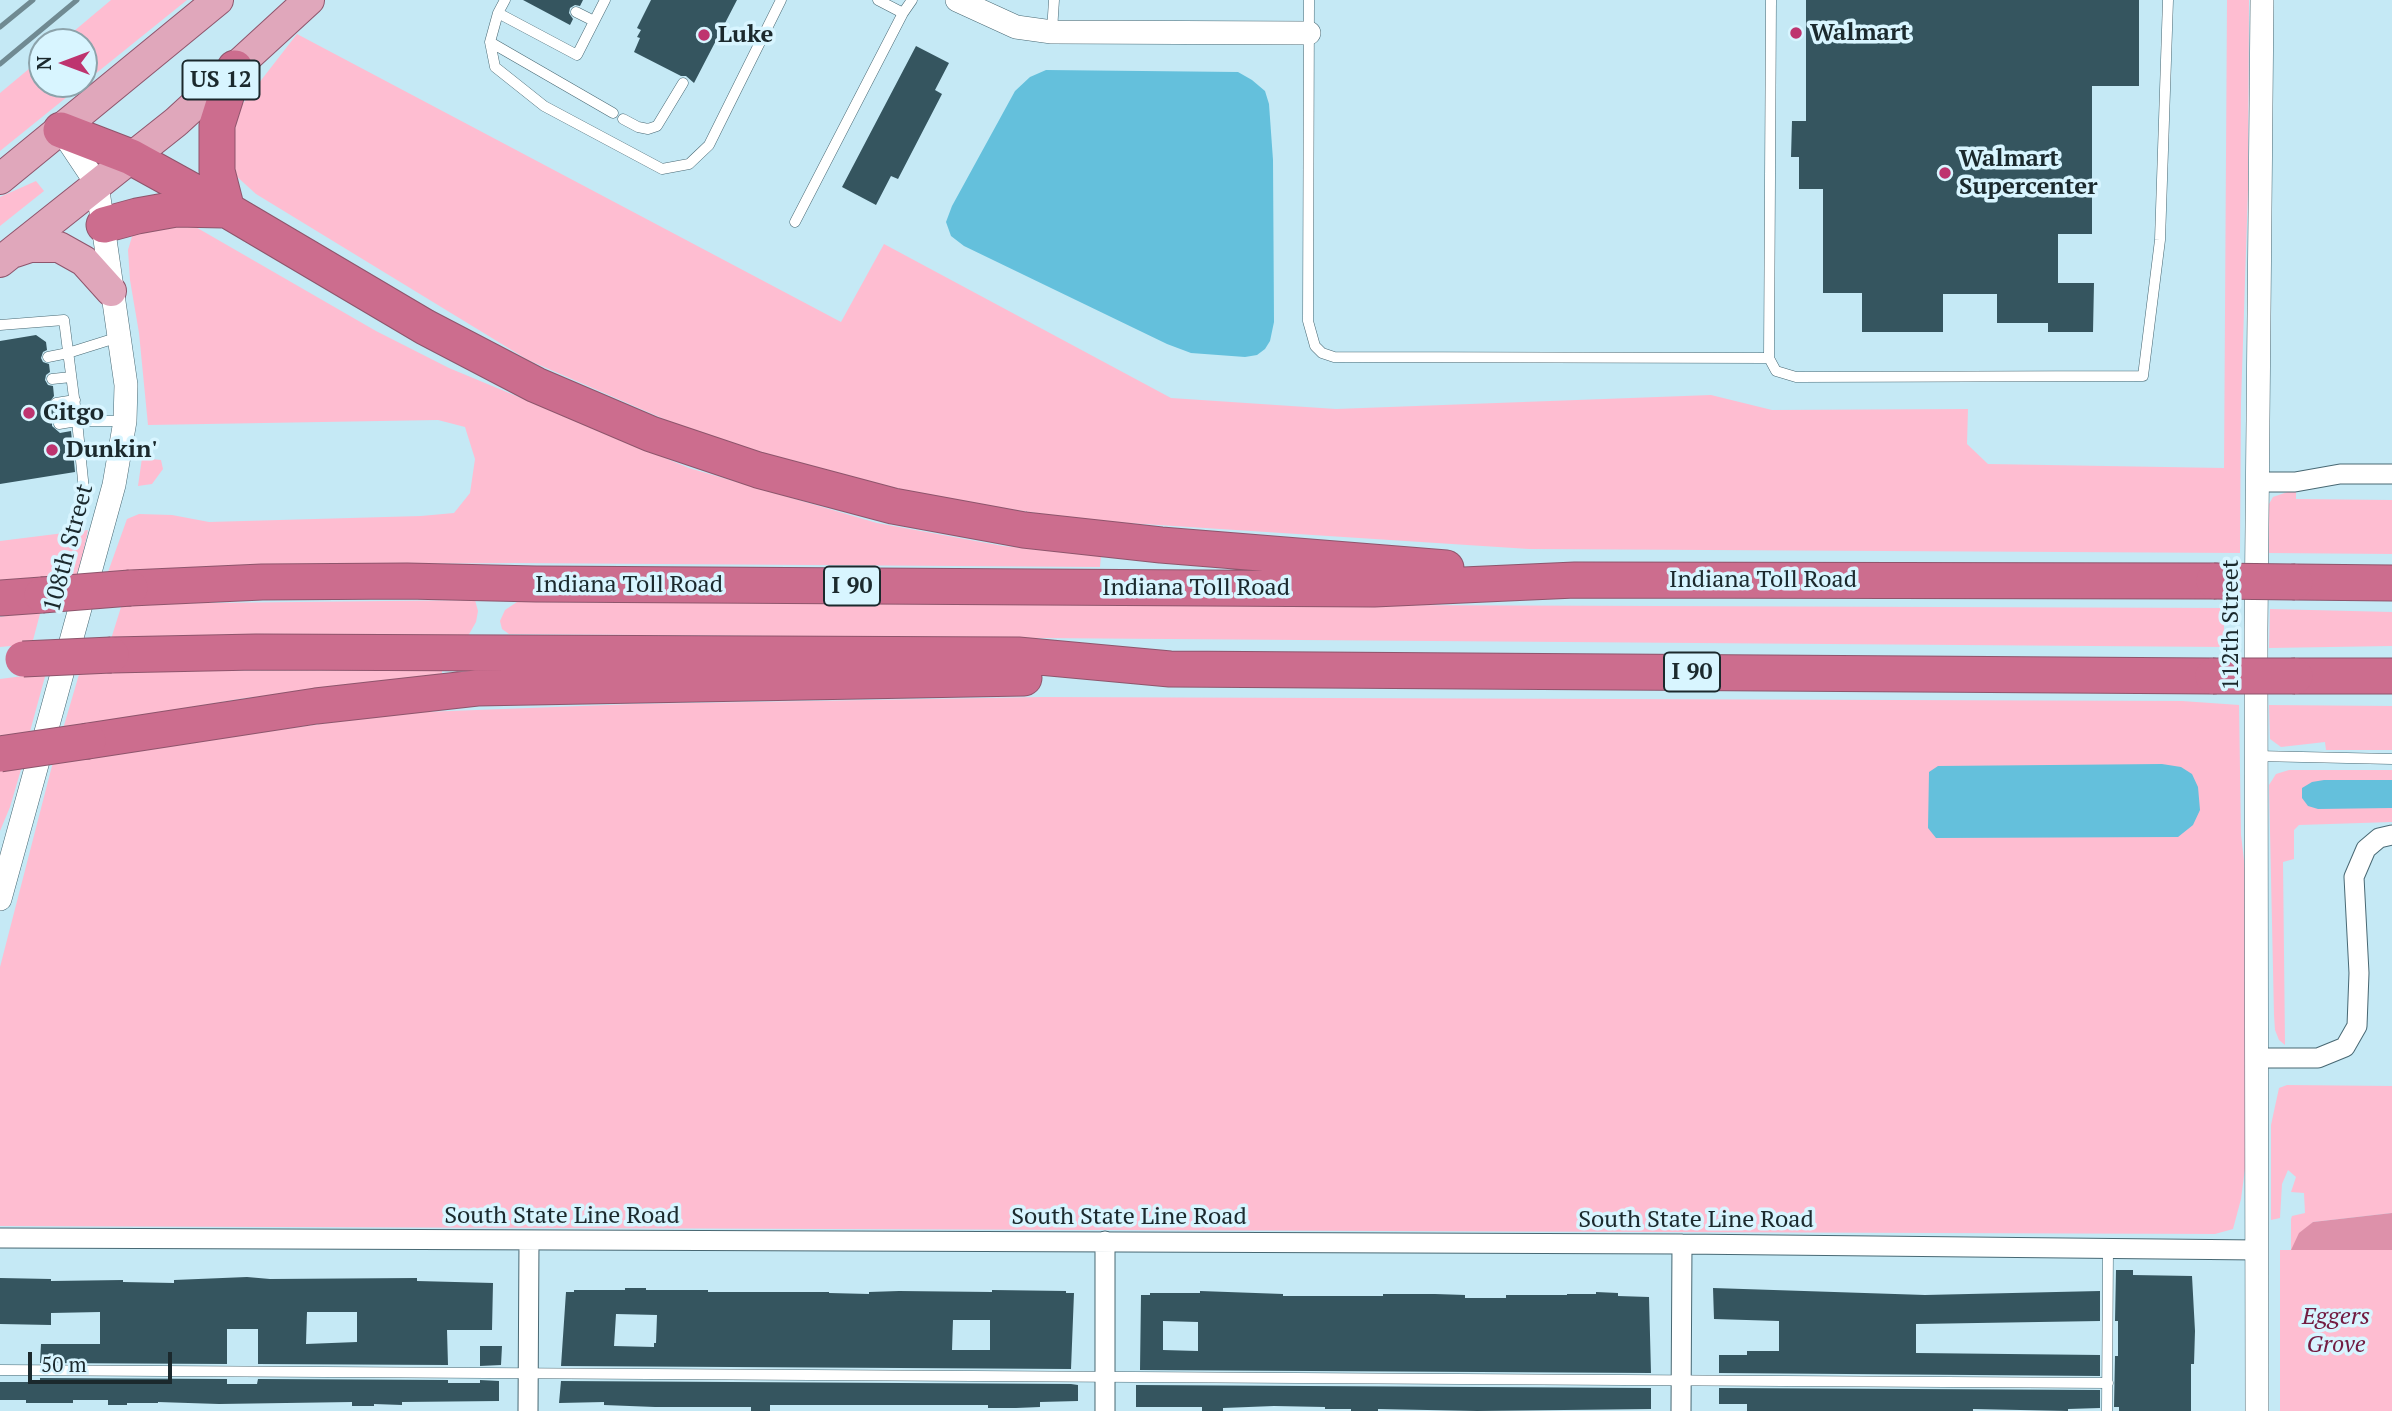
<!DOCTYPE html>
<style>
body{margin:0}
#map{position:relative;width:2392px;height:1411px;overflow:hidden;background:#c5e9f5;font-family:"PT Serif",serif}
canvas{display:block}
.north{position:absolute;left:28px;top:28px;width:70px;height:70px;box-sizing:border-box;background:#d8f5ff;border:2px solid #8ca3ab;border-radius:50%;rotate:270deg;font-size:19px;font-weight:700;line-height:28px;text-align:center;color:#1b292d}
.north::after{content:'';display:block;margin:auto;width:24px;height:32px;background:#be346f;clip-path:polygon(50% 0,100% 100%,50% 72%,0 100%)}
.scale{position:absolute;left:28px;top:1352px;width:144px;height:32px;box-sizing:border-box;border:4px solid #1b292d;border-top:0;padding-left:9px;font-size:21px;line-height:24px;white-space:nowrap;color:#1b292d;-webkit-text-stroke:5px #d8f5ff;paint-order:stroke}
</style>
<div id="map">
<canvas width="2392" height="1411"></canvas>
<div class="north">N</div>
<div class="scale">50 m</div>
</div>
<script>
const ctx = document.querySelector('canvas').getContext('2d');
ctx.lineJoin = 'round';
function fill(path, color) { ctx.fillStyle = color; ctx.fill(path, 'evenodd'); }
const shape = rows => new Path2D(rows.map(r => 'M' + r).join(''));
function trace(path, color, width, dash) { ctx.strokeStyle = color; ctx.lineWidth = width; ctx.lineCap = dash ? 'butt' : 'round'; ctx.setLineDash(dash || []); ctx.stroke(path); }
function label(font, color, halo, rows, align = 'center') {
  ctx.font = font + ' "PT Serif",serif'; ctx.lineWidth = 7; ctx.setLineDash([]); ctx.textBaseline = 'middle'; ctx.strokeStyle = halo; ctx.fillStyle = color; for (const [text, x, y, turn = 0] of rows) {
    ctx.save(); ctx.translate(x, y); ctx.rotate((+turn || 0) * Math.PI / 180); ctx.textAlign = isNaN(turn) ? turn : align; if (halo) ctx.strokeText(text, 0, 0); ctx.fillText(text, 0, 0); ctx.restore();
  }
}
fill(shape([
 [111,0,187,0,84,83,84,42,61,42],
 [2227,0,2249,0,2248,190,2241,402,2240,553,1529,549,1081,520,933,497,798,464,680,426,528,360,256,194,234,174,234,115,297,34,841,322,884,244,1171,398,1336,409,1711,395,1772,410,1968,409,1967,444,1988,464,2224,468],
 [42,58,42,84,83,84,0,151,0,93],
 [36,181,44,191,0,226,0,197],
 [187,222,376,331,449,368,689,468,877,523,1003,546,1101,556,1100,567,514,563,284,565,108,572,127,519,139,514,172,515,209,522,421,516,454,513,470,493,475,459,465,427,438,420,148,425,139,333,130,280,128,250,133,233],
 [142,458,161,460,163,469,152,484,138,486],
 [2296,489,2296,499,2392,500,2392,554,2269,553,2269,504,2273,497],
 [88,530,79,574,0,583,0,541],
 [475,600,478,611,476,622,468,636,111,639,122,604],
 [517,602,2224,608,2224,647,509,634,502,629,500,621,505,610],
 [2270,609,2392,612,2392,646,2269,648],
 [41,610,32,644,0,647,0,617],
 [442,670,442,678,245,698,63,729,80,671],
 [46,673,29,735,0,739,0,679],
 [1042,697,2182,701,2239,705,2241,835,2246,877,2246,1161,2241,1199,2233,1229,2215,1234,0,1226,0,967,53,762,398,713,634,704],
 [2269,705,2392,706,2392,750,2326,750,2325,742,2281,747,2270,739],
 [22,766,10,807,0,831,0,769],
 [2289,770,2392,770,2392,822,2299,825,2294,830,2294,859,2283,862,2285,1045,2279,1040,2275,1030,2274,1015,2269,785,2276,774],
 [2287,1085,2392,1086,2392,1213,2313,1222,2292,1249,2392,1250,2392,1411,2280,1411,2280,1250,2291,1250,2291,1219,2292,1216,2305,1213,2304,1193,2291,1192,2296,1177,2288,1170,2282,1184,2280,1218,2271,1220,2271,1125,2279,1088]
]), '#febdd1');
fill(shape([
 [2392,1213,2392,1250,2291,1250,2299,1233,2313,1222]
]), '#dd91aa');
fill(shape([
 [1046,70,1238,72,1252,80,1265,91,1269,104,1273,160,1274,322,1270,341,1265,349,1257,355,1245,357,1191,353,1167,344,964,246,951,236,946,222,952,206,1015,91,1030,77],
 [2162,764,2181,767,2192,774,2198,787,2200,810,2193,825,2178,837,1936,838,1928,828,1929,772,1938,766],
 [2324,780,2392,780,2392,808,2318,809,2308,806,2302,798,2302,788,2312,782]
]), '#64c0dc');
fill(shape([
 [523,0,583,0,580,6,575,5,570,8,569,13,573,19,570,25],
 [651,0,737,0,694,83,686,76,681,76,634,52,640,38,637,37,641,30,637,28],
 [1806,0,2139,0,2139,86,2092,86,2092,234,2058,234,2058,283,2094,283,2093,332,2048,332,2048,323,1997,323,1997,294,1943,294,1943,332,1862,332,1862,293,1823,293,1823,189,1799,189,1799,157,1791,157,1792,121,1806,121],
 [916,46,949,63,935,90,942,94,898,179,891,176,876,205,842,187],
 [36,335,46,342,47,350,43,352,41,358,43,362,49,364,50,372,46,375,45,380,48,385,53,386,54,396,49,403,51,408,57,410,58,417,52,421,52,426,60,433,71,431,75,472,0,484,0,341],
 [2116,1270,2133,1270,2133,1275,2192,1276,2195,1331,2194,1364,2191,1364,2191,1411,2119,1411,2119,1407,2114,1407,2115,1356,2118,1356,2118,1321,2115,1321],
 [247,1277,270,1279,417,1278,417,1281,493,1283,492,1330,447,1330,448,1365,258,1364,258,1329,227,1329,227,1364,40,1363,41,1344,100,1344,100,1312,51,1313,51,1325,0,1324,0,1278,51,1279,51,1281,123,1280,123,1282,174,1283,174,1280],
 [307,1312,357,1312,357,1342,306,1344],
 [625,1288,646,1288,646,1290,708,1290,708,1292,829,1292,829,1293,869,1294,869,1292,899,1291,992,1292,992,1290,1066,1291,1066,1293,1074,1293,1071,1369,561,1366,566,1292,574,1292,574,1290,625,1290],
 [616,1314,657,1315,656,1343,654,1343,654,1347,614,1346],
 [953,1320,990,1320,990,1350,952,1350],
 [1713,1288,1925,1295,2100,1291,2100,1321,1916,1324,1916,1353,2100,1355,2100,1376,1719,1373,1719,1355,1747,1355,1747,1351,1779,1351,1779,1321,1714,1319],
 [1200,1291,1283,1294,1283,1296,1383,1296,1383,1294,1435,1294,1465,1295,1465,1298,1506,1298,1506,1295,1567,1295,1567,1294,1596,1294,1596,1292,1618,1293,1618,1296,1649,1297,1651,1373,1140,1370,1141,1295,1150,1295,1150,1293,1200,1293],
 [1163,1321,1198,1322,1198,1351,1163,1350],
 [480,1346,502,1346,501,1365,480,1366],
 [40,1378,227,1379,227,1384,257,1384,258,1379,448,1380,448,1383,480,1383,480,1380,499,1381,499,1401,402,1402,402,1405,374,1404,374,1406,352,1406,352,1402,219,1404,158,1402,158,1403,127,1403,127,1405,108,1405,108,1400,73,1400,73,1403,26,1403,26,1400,0,1400,0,1382,40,1382],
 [561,1381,1071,1384,1078,1385,1078,1401,1040,1402,1040,1407,1016,1408,988,1408,988,1405,770,1405,770,1411,751,1411,751,1407,655,1407,604,1405,604,1402,559,1403],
 [1136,1385,1651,1388,1651,1409,1477,1411,1378,1409,1378,1411,1351,1411,1351,1409,1325,1409,1325,1407,1274,1406,1223,1408,1223,1411,1202,1411,1202,1407,1136,1407],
 [1719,1388,2100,1390,2100,1408,2068,1409,2068,1411,1973,1409,1973,1411,1747,1411,1747,1404,1719,1404]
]), '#35555f');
const service = shape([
 [505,0,498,13,490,42,495,67,544,106,662,169,689,164,709,145,781,0],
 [878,0,903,13],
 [1309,0,1308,321,1315,346,1322,353,1334,357,1769,358],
 [1771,0,1769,358,1776,371,1796,377,2143,376,2160,240,2168,0],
 [576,12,594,21],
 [498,13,577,55,605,0],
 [1052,31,1054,0],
 [490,42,613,113],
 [623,119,638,127,648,129,657,126,683,83],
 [795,222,903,13,912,0],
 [0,325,64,320,77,421,125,421],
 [48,357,68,353,119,337],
 [52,379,71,377],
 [56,403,75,400],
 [59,424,77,421,84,490],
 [2257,756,2392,759],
 [0,1370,2108,1383],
 [2107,1411,2108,1248]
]);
const minor = shape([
 [2258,482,2295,482,2340,474,2392,474],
 [2257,1058,2318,1058,2345,1047,2357,1026,2359,973,2354,877,2366,849,2379,838,2392,835],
 [0,1238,1682,1244,2257,1250],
 [528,1411,529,1241],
 [1105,1411,1105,1241],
 [1681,1411,1682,1244]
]);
const tertiary = shape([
 [957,0,1016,27,1052,32,1309,33],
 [0,899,114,485,125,421,126,385,97,184,61,130],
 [2257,1411,2256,630,2262,0]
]);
const primary = shape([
 [0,179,218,0],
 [15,252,30,247,59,247,84,261,111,291],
 [0,262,176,122,309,0]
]);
const motorway = shape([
 [61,130,131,157,227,210,425,327,536,385,651,434,758,470,893,506,1024,530,1161,545,1446,568],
 [227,210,217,171,217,125,235,68],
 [104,225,137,216,176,209,223,210],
 [2295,582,2392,583],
 [130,588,262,582,407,581,536,584,1374,589,1575,580,2214,581],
 [0,598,42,595],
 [111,655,256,652,1018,655,1170,669,2213,676],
 [2295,676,2392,676],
 [88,741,316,706,477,688,1024,678]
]);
trace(service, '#486873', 11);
trace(minor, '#486873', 21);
trace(tertiary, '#486873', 24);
trace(primary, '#8e556c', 32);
trace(motorway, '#8e556c', 37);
trace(service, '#fff', 10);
trace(minor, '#fff', 19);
trace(tertiary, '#fff', 23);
trace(primary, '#e0a7bb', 30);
trace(motorway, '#cc6d8e', 35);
trace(shape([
 [0,27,33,0],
 [0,64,77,0]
]), '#708a92', 5);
const motorwayBridge = shape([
 [2214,581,2295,582],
 [42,595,130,588],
 [23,659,111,655],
 [2213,676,2295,676],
 [0,754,88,741]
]);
trace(motorwayBridge, '#8e556c', 37, []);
trace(motorwayBridge, '#cc6d8e', 35);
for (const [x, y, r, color] of [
 [1796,33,7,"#be346f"],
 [704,35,7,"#be346f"],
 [1945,173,7,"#be346f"],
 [29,413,7,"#be346f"],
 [52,450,7,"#be346f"]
]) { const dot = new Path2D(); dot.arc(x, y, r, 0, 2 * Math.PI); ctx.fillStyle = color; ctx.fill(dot); trace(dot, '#d8f5ff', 2.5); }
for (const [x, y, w] of [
 [221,80,77],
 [852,586,56],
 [1692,672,56]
]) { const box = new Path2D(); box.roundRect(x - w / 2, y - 19.5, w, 39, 5); ctx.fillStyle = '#d8f5ff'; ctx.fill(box); trace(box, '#1b292d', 2); }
label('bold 23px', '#1b292d', null, [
 ["US 12",221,80],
 ["I 90",852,586],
 ["I 90",1692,672]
]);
label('bold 24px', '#1b292d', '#d8f5ff', [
 ["Walmart",1810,33],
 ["Luke",718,35],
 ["Walmart",1959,159],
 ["Supercenter",1959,187],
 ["Citgo",43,413],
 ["Dunkin'",66,450]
], 'left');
label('24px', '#1b292d', '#d8f5ff', [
 ["108th Street",69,548,-75],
 ["Indiana Toll Road",1763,580],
 ["Indiana Toll Road",629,585],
 ["Indiana Toll Road",1196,588],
 ["112th Street",2231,625,-90],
 ["South State Line Road",562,1216],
 ["South State Line Road",1129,1217],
 ["South State Line Road",1696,1220]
]);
label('italic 24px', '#731b41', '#d8f5ff', [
 ["Eggers",2336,1317],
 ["Grove",2336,1345]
]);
</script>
